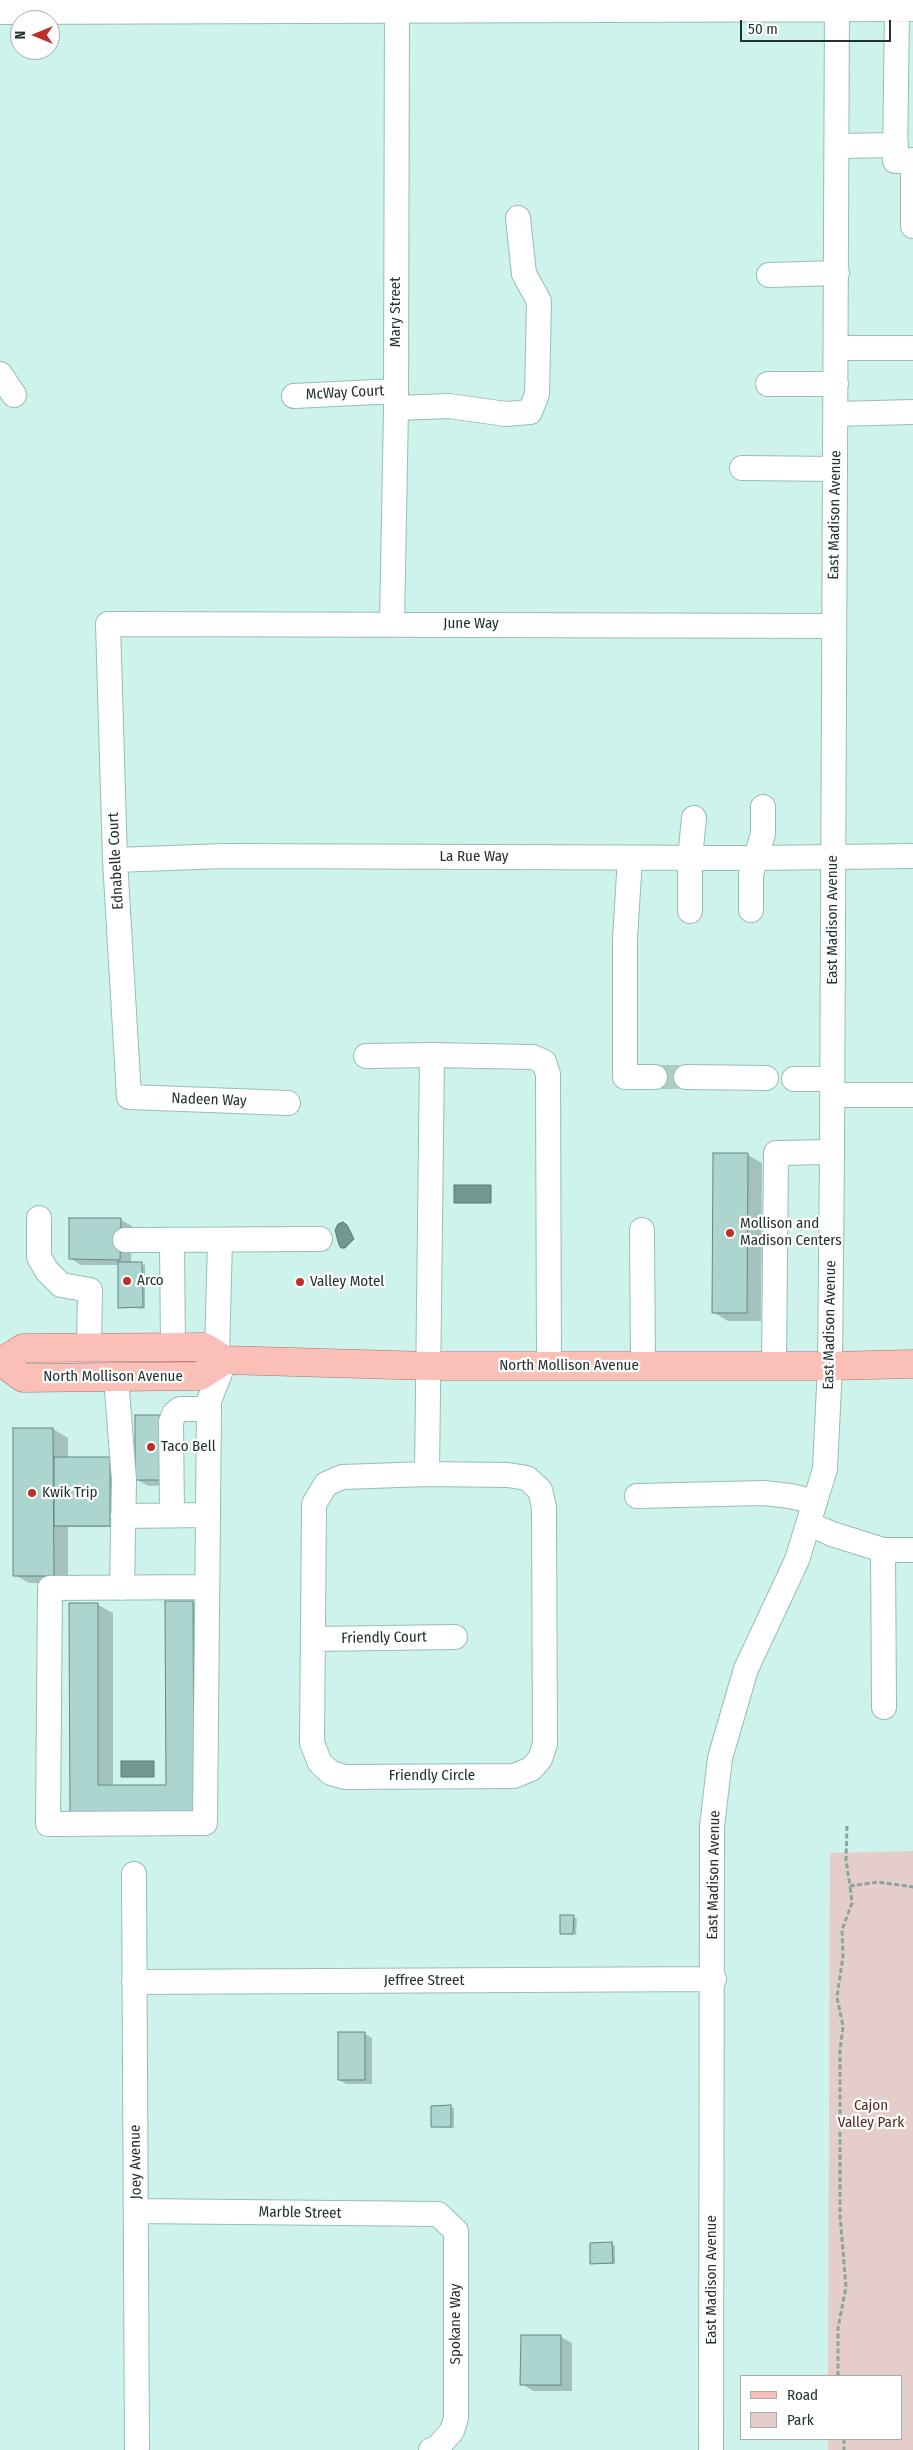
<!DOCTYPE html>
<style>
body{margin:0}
#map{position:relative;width:913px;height:2450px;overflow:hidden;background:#cef3ed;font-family:"Fira Sans Condensed",sans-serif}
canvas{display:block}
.legend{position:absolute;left:740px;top:2375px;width:162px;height:65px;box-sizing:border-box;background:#fff;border:1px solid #a7adac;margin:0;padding:6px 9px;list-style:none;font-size:15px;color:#23312f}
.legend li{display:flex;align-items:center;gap:10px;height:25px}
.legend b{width:25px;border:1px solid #a7adac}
.north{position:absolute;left:10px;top:10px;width:50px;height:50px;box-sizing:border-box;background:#fff;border:1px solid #a7adac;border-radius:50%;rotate:270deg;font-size:14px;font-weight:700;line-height:20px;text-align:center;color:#23312f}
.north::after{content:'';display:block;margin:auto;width:18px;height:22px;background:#bd2f28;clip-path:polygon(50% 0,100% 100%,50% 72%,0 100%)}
.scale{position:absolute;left:740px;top:20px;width:151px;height:22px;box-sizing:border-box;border:2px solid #23312f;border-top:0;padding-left:6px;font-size:15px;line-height:18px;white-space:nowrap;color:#23312f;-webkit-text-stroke:4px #fff;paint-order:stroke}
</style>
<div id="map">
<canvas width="913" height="2450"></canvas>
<ul class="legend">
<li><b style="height:6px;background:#fabfb7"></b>Road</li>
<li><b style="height:14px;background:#e5cdc9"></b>Park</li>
</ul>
<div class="north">N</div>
<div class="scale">50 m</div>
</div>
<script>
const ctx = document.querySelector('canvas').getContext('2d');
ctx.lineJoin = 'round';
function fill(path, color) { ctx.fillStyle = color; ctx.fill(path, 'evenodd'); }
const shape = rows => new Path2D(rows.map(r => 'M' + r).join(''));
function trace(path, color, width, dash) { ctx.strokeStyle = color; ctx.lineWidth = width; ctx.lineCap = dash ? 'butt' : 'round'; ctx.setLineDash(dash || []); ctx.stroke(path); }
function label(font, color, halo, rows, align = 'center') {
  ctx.font = font + ' "Fira Sans Condensed",sans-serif'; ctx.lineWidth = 4.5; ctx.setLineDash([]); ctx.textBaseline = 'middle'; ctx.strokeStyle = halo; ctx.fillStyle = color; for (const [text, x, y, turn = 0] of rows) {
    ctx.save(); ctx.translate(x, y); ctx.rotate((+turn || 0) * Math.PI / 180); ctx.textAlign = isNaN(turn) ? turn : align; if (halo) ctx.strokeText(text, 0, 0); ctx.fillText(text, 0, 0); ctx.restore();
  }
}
fill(shape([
 [913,1851,913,2450,828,2450,828,2439,902,2439,902,2376,828,2376,830,1853]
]), '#e5cdc9');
const water = shape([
 [454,1185,491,1185,491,1203,454,1203,454,1185],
 [343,1222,347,1225,354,1239,345,1248,341,1248,339,1245,335,1230,338,1224,343,1222],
 [121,1761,154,1761,154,1777,121,1777,121,1761]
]);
fill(water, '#719893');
trace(water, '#5a7975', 1);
fill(shape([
 [748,1155,762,1163,761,1321,728,1321,713,1312],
 [121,1220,132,1226,131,1263,145,1265,145,1309,119,1307,119,1265,81,1265,70,1258],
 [167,1416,178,1485,148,1486,136,1479],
 [14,1429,53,1429,68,1438,68,1459,113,1460,113,1527,68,1527,68,1583,29,1583,15,1575],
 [167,1602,193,1602,208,1611,208,1822,71,1814,98,1605,113,1613,113,1786,167,1786],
 [574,1917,577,1919,576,1935,561,1933],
 [365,2034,372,2038,372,2084,346,2084,339,2080],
 [450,2107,454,2108,454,2128,433,2127],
 [612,2244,615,2246,615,2264,592,2263],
 [522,2336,561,2337,572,2343,572,2391,533,2391,522,2384]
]), '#0003');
const building = shape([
 [713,1153,748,1153,747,1313,712,1313,713,1153],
 [69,1218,121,1218,120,1260,69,1259,69,1218],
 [118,1262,142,1262,143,1307,118,1308,118,1262],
 [135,1415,167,1415,168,1480,135,1480,135,1415],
 [13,1428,53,1428,54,1576,13,1576,13,1428],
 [54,1457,110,1457,110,1526,54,1526,54,1457],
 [165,1601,193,1601,194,1814,70,1814,69,1603,98,1603,98,1785,166,1785,165,1601],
 [560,1915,574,1915,573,1934,560,1934,560,1915],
 [338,2032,365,2032,365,2080,338,2080,338,2032],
 [451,2105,451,2127,431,2127,431,2106,451,2105],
 [612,2242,613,2263,590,2264,590,2243,612,2242],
 [521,2335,561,2335,561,2385,520,2385,521,2335]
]);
fill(building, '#acd5cf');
trace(building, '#648682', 1);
trace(shape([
 [655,1077,686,1077]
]), '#acccc7', 24, [24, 12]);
const minor = shape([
 [897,9,895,161,913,160],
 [0,12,913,9],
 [838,146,896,145],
 [913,160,913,226],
 [769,275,837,273],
 [836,348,913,348],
 [0,374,14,395],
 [768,384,836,384],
 [294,396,396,391],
 [396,408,449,406,506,414,530,412,537,394,539,301,524,274,518,218],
 [836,414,913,412],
 [742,468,835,469],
 [392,624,396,408,397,0],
 [630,858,625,938,625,1077,655,1077],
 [115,860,225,856,757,858,913,856],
 [751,910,751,874,763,834,763,807],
 [690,911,690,858,694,818],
 [366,1056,432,1055],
 [686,1077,766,1078],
 [794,1079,832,1079],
 [832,1095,913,1095],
 [288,1103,129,1097,115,860,108,624,834,626],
 [39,1218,39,1257,47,1271,61,1285,90,1290,89,1348],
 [642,1230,643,1366],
 [125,1240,320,1239],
 [172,1240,173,1347],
 [217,1355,220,1240],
 [774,1365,776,1153,832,1152],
 [116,1377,124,1480,122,1588],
 [427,1474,508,1475,527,1478,540,1490,544,1507,545,1744,540,1759,531,1769,514,1776,345,1777,331,1773,320,1763,312,1743,314,1504,326,1484,342,1477,427,1474],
 [427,1474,432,1055,533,1057,544,1062,548,1074,549,1365],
 [637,1496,764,1493,790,1496,815,1502],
 [172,1515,171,1422,174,1414,180,1409,209,1409],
 [123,1516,207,1515],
 [809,1524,832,1534,883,1550,884,1707],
 [883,1550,913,1550],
 [207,1587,50,1588,48,1824,205,1823,209,1409,209,1401,225,1360],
 [313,1639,455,1637],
 [134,1874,137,2450],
 [134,1982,714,1979],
 [137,2211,438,2214,456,2231,456,2418,452,2431,437,2448,431,2450],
 [711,2450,712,1827,720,1758,746,1669,797,1560,825,1469,830,1366,832,1152,837,0]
]);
const major = shape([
 [225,1360,200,1376,116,1377,23,1378,1,1362,23,1348,204,1347,225,1360,429,1366,830,1366,913,1364]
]);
trace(minor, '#98bcb6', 26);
trace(major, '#ad7168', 29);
trace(shape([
 [847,1826,846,1860,850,1886,878,1882,913,1887],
 [838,2376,838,2328,846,2287,840,2215,840,2051,843,2026,837,1997,843,1956,842,1930,852,1903,850,1886],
 [844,2439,844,2450]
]), '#89a5a1', 3, [5, 2.5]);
trace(minor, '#fff', 24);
trace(major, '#fabfb7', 28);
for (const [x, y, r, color] of [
 [730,1233,5,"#bd2f28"],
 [127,1281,5,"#bd2f28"],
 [300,1282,5,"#bd2f28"],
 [151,1447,5,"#bd2f28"],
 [32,1493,5,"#bd2f28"]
]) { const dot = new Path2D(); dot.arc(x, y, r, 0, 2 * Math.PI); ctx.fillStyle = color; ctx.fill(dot); trace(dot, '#fff', 2); }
label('15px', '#23312f', '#fff', [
 ["Mary Street",396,312,-90],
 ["McWay Court",345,393,-3],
 ["East Madison Avenue",835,515,-89],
 ["June Way",471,624],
 ["La Rue Way",474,857],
 ["Ednabelle Court",116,861,-93],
 ["East Madison Avenue",833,920,-90],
 ["Nadeen Way",209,1100,2],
 ["East Madison Avenue",830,1325,-89],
 ["North Mollison Avenue",569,1366],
 ["North Mollison Avenue",113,1377],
 ["Friendly Court",384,1638,-1],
 ["Friendly Circle",432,1776],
 ["East Madison Avenue",714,1875,-89],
 ["Jeffree Street",424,1981],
 ["Joey Avenue",136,2162,-91],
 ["Marble Street",300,2213,1],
 ["East Madison Avenue",712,2280,-90],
 ["Spokane Way",456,2324,-90]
]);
label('15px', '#23312f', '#fff', [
 ["Mollison and",740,1224],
 ["Madison Centers",740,1241],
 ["Arco",137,1281],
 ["Valley Motel",310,1282],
 ["Taco Bell",161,1447],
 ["Kwik Trip",42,1493]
], 'left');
label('15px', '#592822', '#fff', [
 ["Cajon",871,2106],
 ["Valley Park",871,2123]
]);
</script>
